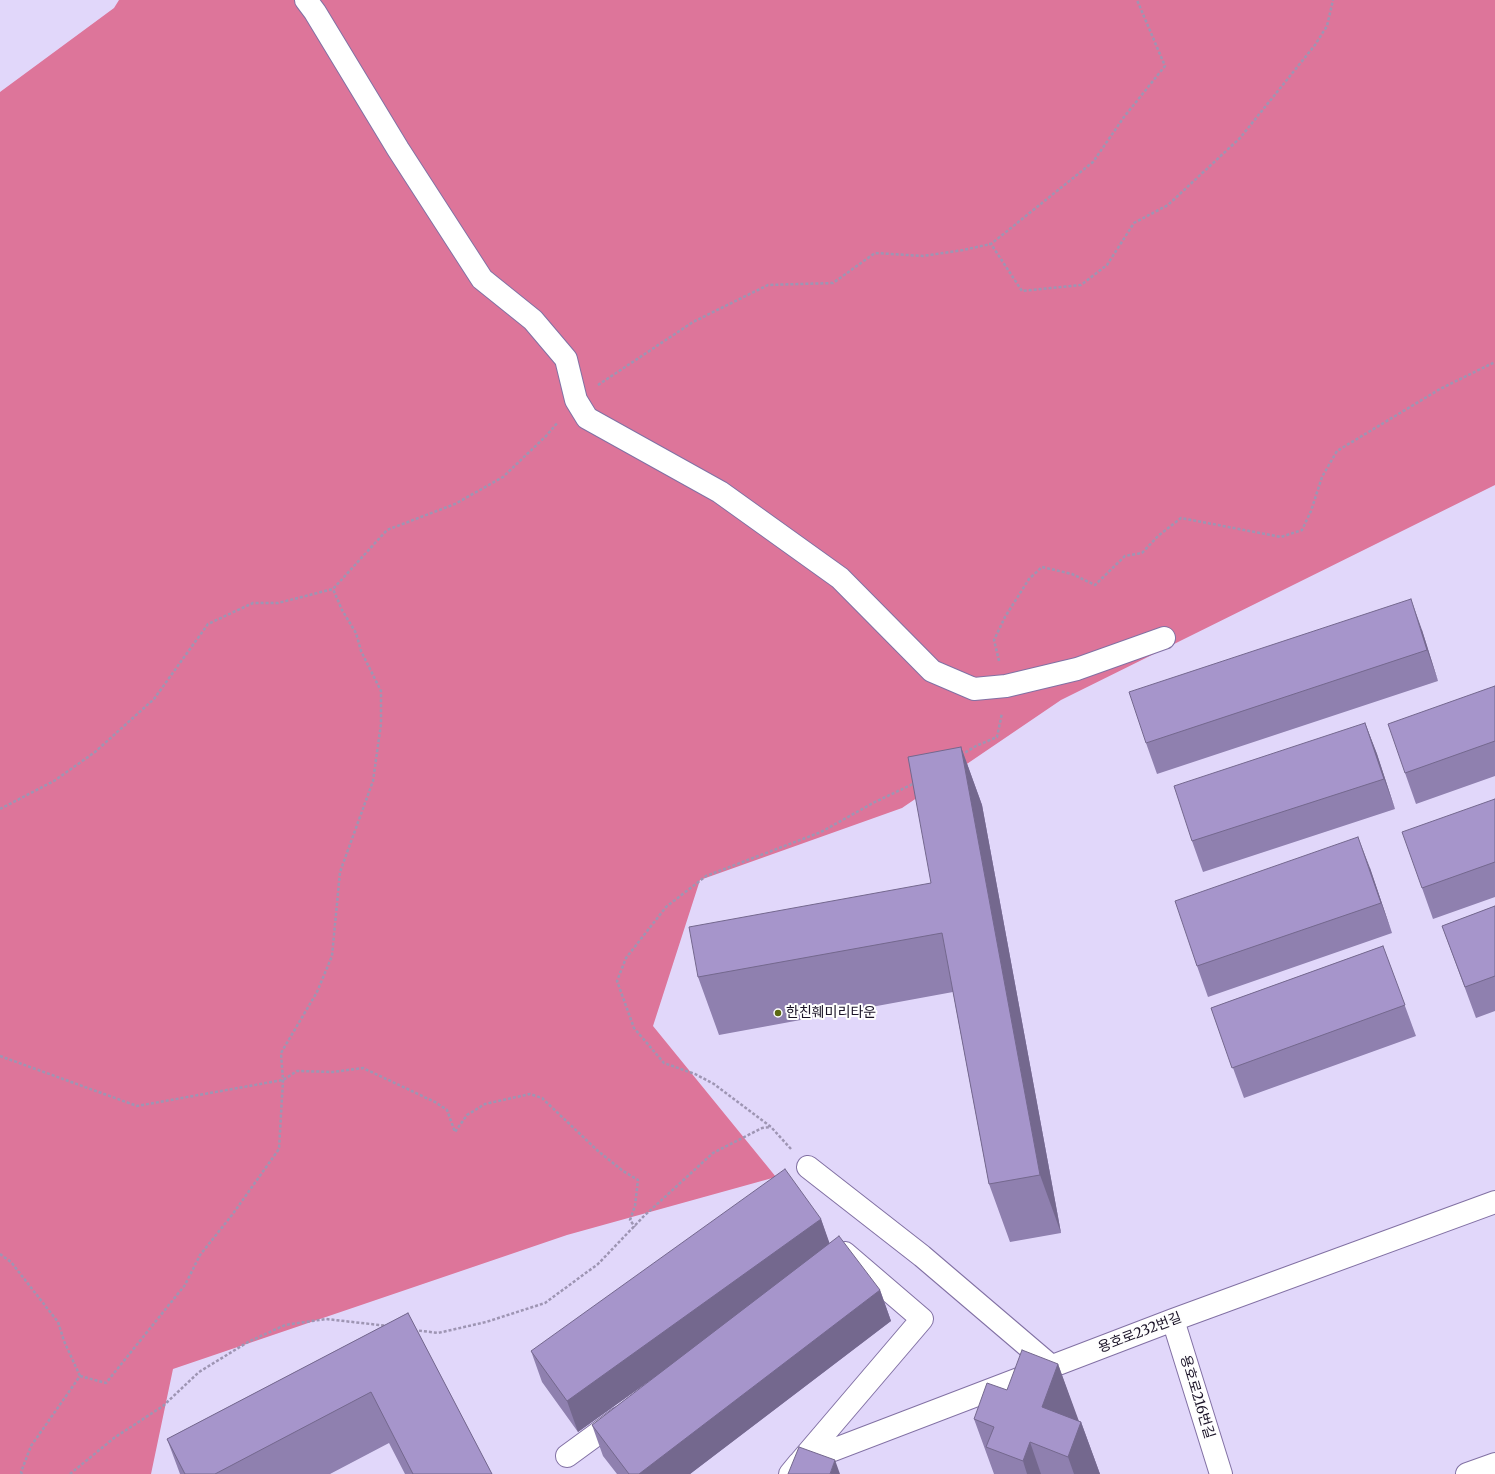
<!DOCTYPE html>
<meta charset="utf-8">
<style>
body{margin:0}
canvas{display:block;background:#e1d7fa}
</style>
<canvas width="1495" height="1474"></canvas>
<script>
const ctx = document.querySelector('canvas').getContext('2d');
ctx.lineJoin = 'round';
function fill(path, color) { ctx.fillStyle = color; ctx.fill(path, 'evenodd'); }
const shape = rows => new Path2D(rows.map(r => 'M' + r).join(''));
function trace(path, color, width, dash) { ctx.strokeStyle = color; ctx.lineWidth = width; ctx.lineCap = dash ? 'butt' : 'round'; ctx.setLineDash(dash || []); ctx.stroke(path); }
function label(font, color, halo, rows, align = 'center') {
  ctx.font = font + ' Merriweather,"Noto Sans KR",serif'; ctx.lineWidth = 4; ctx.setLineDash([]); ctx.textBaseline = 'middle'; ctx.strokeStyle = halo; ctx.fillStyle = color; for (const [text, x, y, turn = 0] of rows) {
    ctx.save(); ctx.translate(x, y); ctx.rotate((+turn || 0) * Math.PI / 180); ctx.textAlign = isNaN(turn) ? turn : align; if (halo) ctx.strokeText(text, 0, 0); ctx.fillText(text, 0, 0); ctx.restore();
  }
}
fill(shape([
 [119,0,1495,0,1495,485,1061,700,902,808,700,880,653,1026,776,1177,567,1235,173,1369,151,1474,0,1474,0,92,114,8]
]), '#dd759a');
const minor = shape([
 [306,0,315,12,398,149,482,279,533,320,566,359,576,400,587,418,720,492,840,578,932,671,974,689,1006,686,1077,669,1164,638],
 [808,1167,922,1256,1051,1366],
 [1173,1320,1221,1474],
 [567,1456,619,1418],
 [801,1461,922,1319,845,1253,842,1255],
 [790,1474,799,1463,1173,1320,1495,1202],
 [1467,1474,1495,1464]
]);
trace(minor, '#8271a4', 24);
trace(shape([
 [989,244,991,244,1022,291,1081,285,1107,265,1134,223,1168,205,1240,138,1315,45,1327,26,1333,0],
 [598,385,693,322,768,285,833,283,875,253,923,256,963,250,991,244,1093,162,1124,117,1165,66,1137,0],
 [999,661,994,640,1005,617,1029,579,1042,567,1072,574,1095,585,1125,556,1142,553,1158,536,1181,518,1281,537,1302,530,1311,511,1322,477,1337,451,1440,389,1495,362],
 [961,755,976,746,997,737,1002,713],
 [0,809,54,781,95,752,154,699,208,624,253,603,278,603,333,589,387,530,455,504,503,477,546,436,558,422],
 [0,1056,137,1106,283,1080,297,1071,333,1072,363,1068,435,1102,447,1110,455,1132,467,1115,485,1104,530,1094,542,1098,598,1151,623,1171,638,1180,635,1206,630,1220,635,1227],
 [791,1149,771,1127,714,1084,695,1074,664,1063,634,1028,617,981,626,958,666,907,706,876,821,832,873,803,915,783],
 [0,1254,11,1262,58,1322,64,1341,80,1376],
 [414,1330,438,1333,486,1322,545,1303,598,1264,644,1216,713,1153,762,1128,771,1127],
 [80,1376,106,1383,185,1285,200,1255,232,1215,279,1149,283,1080,281,1053,317,992,332,956,340,872,373,781,381,724,381,691,361,651,356,633,342,610,333,589],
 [22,1474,21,1472,31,1446,80,1376],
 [70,1474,114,1438,163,1406,199,1372,248,1342,285,1325,326,1319,388,1326]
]), '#9e95b3', 2.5, [3, 2]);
trace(minor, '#fff', 22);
fill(shape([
 [1422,630,1438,681,1157,774,1146,743],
 [1495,686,1495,776,1416,804,1405,773],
 [1365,723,1377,754,1395,809,1203,872,1192,841],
 [961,747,982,805,1061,1233,1010,1242,989,1184,953,992,719,1035,698,977,931,883],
 [1495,799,1495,897,1433,919,1422,888],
 [1370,868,1392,933,1208,997,1197,966],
 [1495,906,1495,1011,1476,1018,1442,926],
 [1383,946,1416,1036,1244,1098,1211,1008],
 [821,1219,829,1243,880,1290,891,1321,690,1474,617,1474,603,1456,592,1425,655,1377,578,1432,542,1382,531,1351],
 [408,1313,492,1474,405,1474,389,1443,330,1474,180,1474,167,1439],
 [1058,1364,1078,1421,1081,1422,1100,1474,994,1474,974,1419,1007,1390]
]), '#8f80af');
fill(shape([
 [1411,599,1422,630,1438,681,1427,650],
 [1365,723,1377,754,1395,809,1384,779],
 [961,747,982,805,1061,1233,1040,1175],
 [1358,837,1370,868,1392,933,1381,903],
 [821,1219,832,1250,578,1432,567,1401],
 [880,1290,891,1321,690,1474,639,1474],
 [1058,1364,1080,1424,1081,1422,1100,1474,1074,1474,1068,1457,1042,1407],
 [1030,1442,1041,1474,1027,1474,1023,1461],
 [835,1460,840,1474,830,1474]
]), '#74688e');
const building = shape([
 [1411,599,1427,650,1146,743,1129,692,1411,599],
 [1495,686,1495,741,1405,773,1388,724,1495,686],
 [1365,723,1384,779,1192,841,1174,786,1365,723],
 [961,747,1040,1175,989,1184,942,933,698,977,689,927,931,883,908,757,961,747],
 [1495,799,1495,862,1422,888,1402,832,1495,799],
 [1358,837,1381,903,1197,966,1175,901,1358,837],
 [1495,906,1495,976,1465,987,1442,926,1495,906],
 [1383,946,1405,1005,1232,1068,1211,1008,1383,946],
 [785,1169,821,1219,567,1401,531,1351,785,1169],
 [839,1236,880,1290,639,1474,629,1474,592,1425,839,1236],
 [408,1313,492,1474,413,1474,371,1392,215,1474,185,1474,167,1439,408,1313],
 [1022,1350,1058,1364,1042,1407,1081,1422,1068,1457,1030,1442,1023,1461,986,1447,994,1427,974,1419,987,1383,1007,1390,1022,1350],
 [799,1447,835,1460,830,1474,788,1474,799,1447]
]);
fill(building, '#a695cb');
trace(building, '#74688e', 1);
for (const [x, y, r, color] of [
 [778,1013,4,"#5b6912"]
]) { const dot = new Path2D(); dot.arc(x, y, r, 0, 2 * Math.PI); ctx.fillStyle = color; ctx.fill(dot); trace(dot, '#fefefe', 1.5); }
label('14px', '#1a1327', '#fefefe', [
 ["한친훼미리타운",786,1013]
], 'left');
label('14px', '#1a1327', '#fefefe', [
 ["용호로232번길",1140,1333,-21],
 ["용호로216번길",1197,1397,73]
]);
</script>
